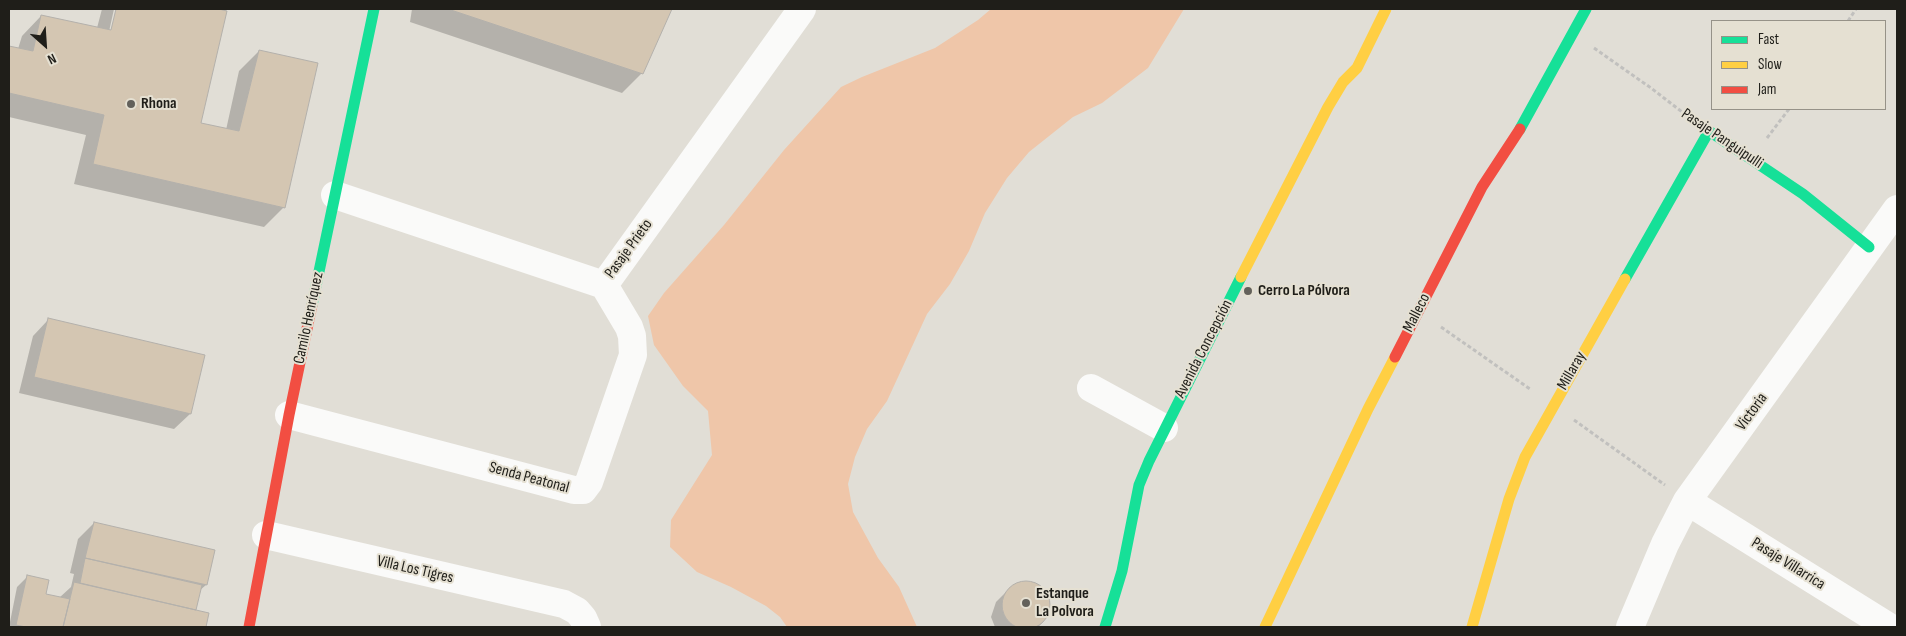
<!DOCTYPE html>
<meta charset="utf-8">
<style>
body{margin:0}
#map{position:relative;width:1906px;height:636px;overflow:hidden;background:#e1ded6;font-family:"Sofia Sans Condensed",sans-serif}
canvas{display:block}
.frame{position:absolute;inset:0;border:10px solid #1f1e19;pointer-events:none}
.legend{position:absolute;left:1711px;top:20px;width:175px;height:90px;box-sizing:border-box;background:#e5e0d2;border:1px solid #969288;margin:0;padding:6px 9px;list-style:none;font-size:15px;color:#1f1e19}
.legend li{display:flex;align-items:center;gap:10px;height:25px}
.legend b{width:25px;border:1px solid #969288}
.north{position:absolute;left:20px;top:20px;width:50px;height:50px;-webkit-text-stroke:4px #e5e0d2;paint-order:stroke;rotate:154deg;font-size:14px;font-weight:700;line-height:20px;text-align:center;color:#1f1e19}
.north::after{content:'';display:block;margin:auto;width:18px;height:22px;background:#1f1e19;clip-path:polygon(50% 0,100% 100%,50% 72%,0 100%)}
</style>
<div id="map">
<canvas width="1906" height="636"></canvas>
<div class="frame"></div>
<ul class="legend">
<li><b style="height:6px;background:#16e098"></b>Fast</li>
<li><b style="height:6px;background:#ffcf43"></b>Slow</li>
<li><b style="height:6px;background:#f24e42"></b>Jam</li>
</ul>
<div class="north">N</div>
</div>
<script>
const ctx = document.querySelector('canvas').getContext('2d');
ctx.lineJoin = 'round';
function fill(path, color) { ctx.fillStyle = color; ctx.fill(path, 'evenodd'); }
const shape = rows => new Path2D(rows.map(r => 'M' + r).join(''));
function trace(path, color, width, dash) { ctx.strokeStyle = color; ctx.lineWidth = width; ctx.lineCap = dash ? 'butt' : 'round'; ctx.setLineDash(dash || []); ctx.stroke(path); }
function label(font, color, halo, rows, align = 'center') {
  ctx.font = font + ' "Sofia Sans Condensed",sans-serif'; ctx.lineWidth = 4; ctx.setLineDash([]); ctx.textBaseline = 'middle'; ctx.strokeStyle = halo; ctx.fillStyle = color; for (const [text, x, y, turn = 0] of rows) {
    ctx.save(); ctx.translate(x, y); ctx.rotate((+turn || 0) * Math.PI / 180); ctx.textAlign = isNaN(turn) ? turn : align; if (halo) ctx.strokeText(text, 0, 0); ctx.fillText(text, 0, 0); ctx.restore();
  }
}
fill(shape([
 [991,9,1184,9,1148,68,1102,103,1073,117,1029,152,1007,178,985,213,969,251,950,284,927,314,887,401,867,429,855,457,848,484,853,512,878,558,899,587,917,627,787,627,780,617,766,606,731,587,697,572,670,547,671,520,712,455,708,411,683,386,654,345,648,316,664,293,724,225,784,150,841,87,862,77,935,48,978,20]
]), '#efc6a9');
fill(shape([
 [102,9,213,9,225,11,200,124,226,130,239,71,259,51,284,207,264,227,74,184,86,135,9,117,9,47,18,49,22,36,41,16,97,28],
 [114,9,117,9,110,37,108,36],
 [412,9,671,9,642,73,622,93,410,22],
 [48,320,190,414,174,429,19,393,33,336],
 [94,523,214,551,206,585,199,591,195,611,208,614,204,627,9,627,17,587,28,576,45,595,59,598,71,587,74,574,70,573,78,539],
 [1028,582,1036,583,1042,587,1049,600,1050,608,1043,622,1038,627,995,627,991,617,996,602,1013,585]
]), '#0003');
const building = shape([
 [116,9,219,9,227,11,201,123,239,131,259,50,318,63,285,208,93,164,104,115,9,93,9,46,33,51,41,15,111,30,116,9],
 [448,9,672,9,643,74,448,9],
 [48,318,205,355,191,414,34,377,48,318],
 [94,522,215,550,207,585,85,558,94,522],
 [85,558,202,585,196,610,80,583,85,558],
 [27,575,49,580,46,594,70,599,63,627,26,627,16,625,27,575],
 '1002 605a24 24 0 1 1 48 0a24 24 0 1 1-48 0Z',
 [74,582,209,613,206,627,63,627,74,582]
]);
fill(building, '#d4c6b2');
trace(building, '#b3b0ab', 1);
trace(shape([
 [1848,21,1856,9],
 [1594,48,1651,88,1686,115],
 [1767,138,1789,109],
 [1441,327,1530,389],
 [1574,420,1665,485]
]), '#c1c0be', 3, [4, 2.5]);
trace(shape([
 [335,195,604,285],
 [604,285,802,9],
 [1091,388,1164,428],
 [289,415,574,490,583,490,589,482,633,355,632,336,629,327,604,285],
 [1687,501,1889,627],
 [266,535,564,604,577,611,583,618,587,627],
 [1630,627,1665,544,1687,501,1897,209]
]), '#fafaf9', 28);
trace(shape([
 [1520,129,1586,9],
 [1625,279,1709,131,1803,194,1869,247],
 [312,305,374,9],
 [1105,627,1122,571,1139,485,1149,461,1241,277]
]), '#16e098', 11);
trace(shape([
 [1241,277,1328,107,1343,82,1357,68,1386,9],
 [1265,627,1368,409,1395,357],
 [1472,627,1509,499,1525,457,1625,279]
]), '#ffcf43', 11);
trace(shape([
 [1395,357,1482,187,1520,129],
 [249,627,289,415,312,305]
]), '#f24e42', 11);
for (const [x, y, r, color] of [
 [131,104,5,"#63615b"],
 [1248,291,5,"#63615b"],
 [1026,603,5,"#63615b"]
]) { const dot = new Path2D(); dot.arc(x, y, r, 0, 2 * Math.PI); ctx.fillStyle = color; ctx.fill(dot); trace(dot, '#e5e0d2', 2); }
label('bold 16px', '#1f1e19', '#e5e0d2', [
 ["Rhona",141,104],
 ["Cerro La Pólvora",1258,291],
 ["Estanque",1036,594],
 ["La Polvora",1036,612]
], 'left');
label('16px', '#1f1e19', '#e5e0d2', [
 ["Pasaje Panguipulli",1722,139,34],
 ["Pasaje Prieto",629,249,-54],
 ["Malleco",1417,313,-63],
 ["Camilo Henríquez",309,318,-78],
 ["Avenida Concepción",1204,349,-63],
 ["Millaray",1572,371,-60],
 ["Victoria",1752,412,-54],
 ["Senda Peatonal",529,478,15],
 ["Pasaje Villarrica",1788,564,32],
 ["Villa Los Tigres",415,570,13]
]);
</script>
